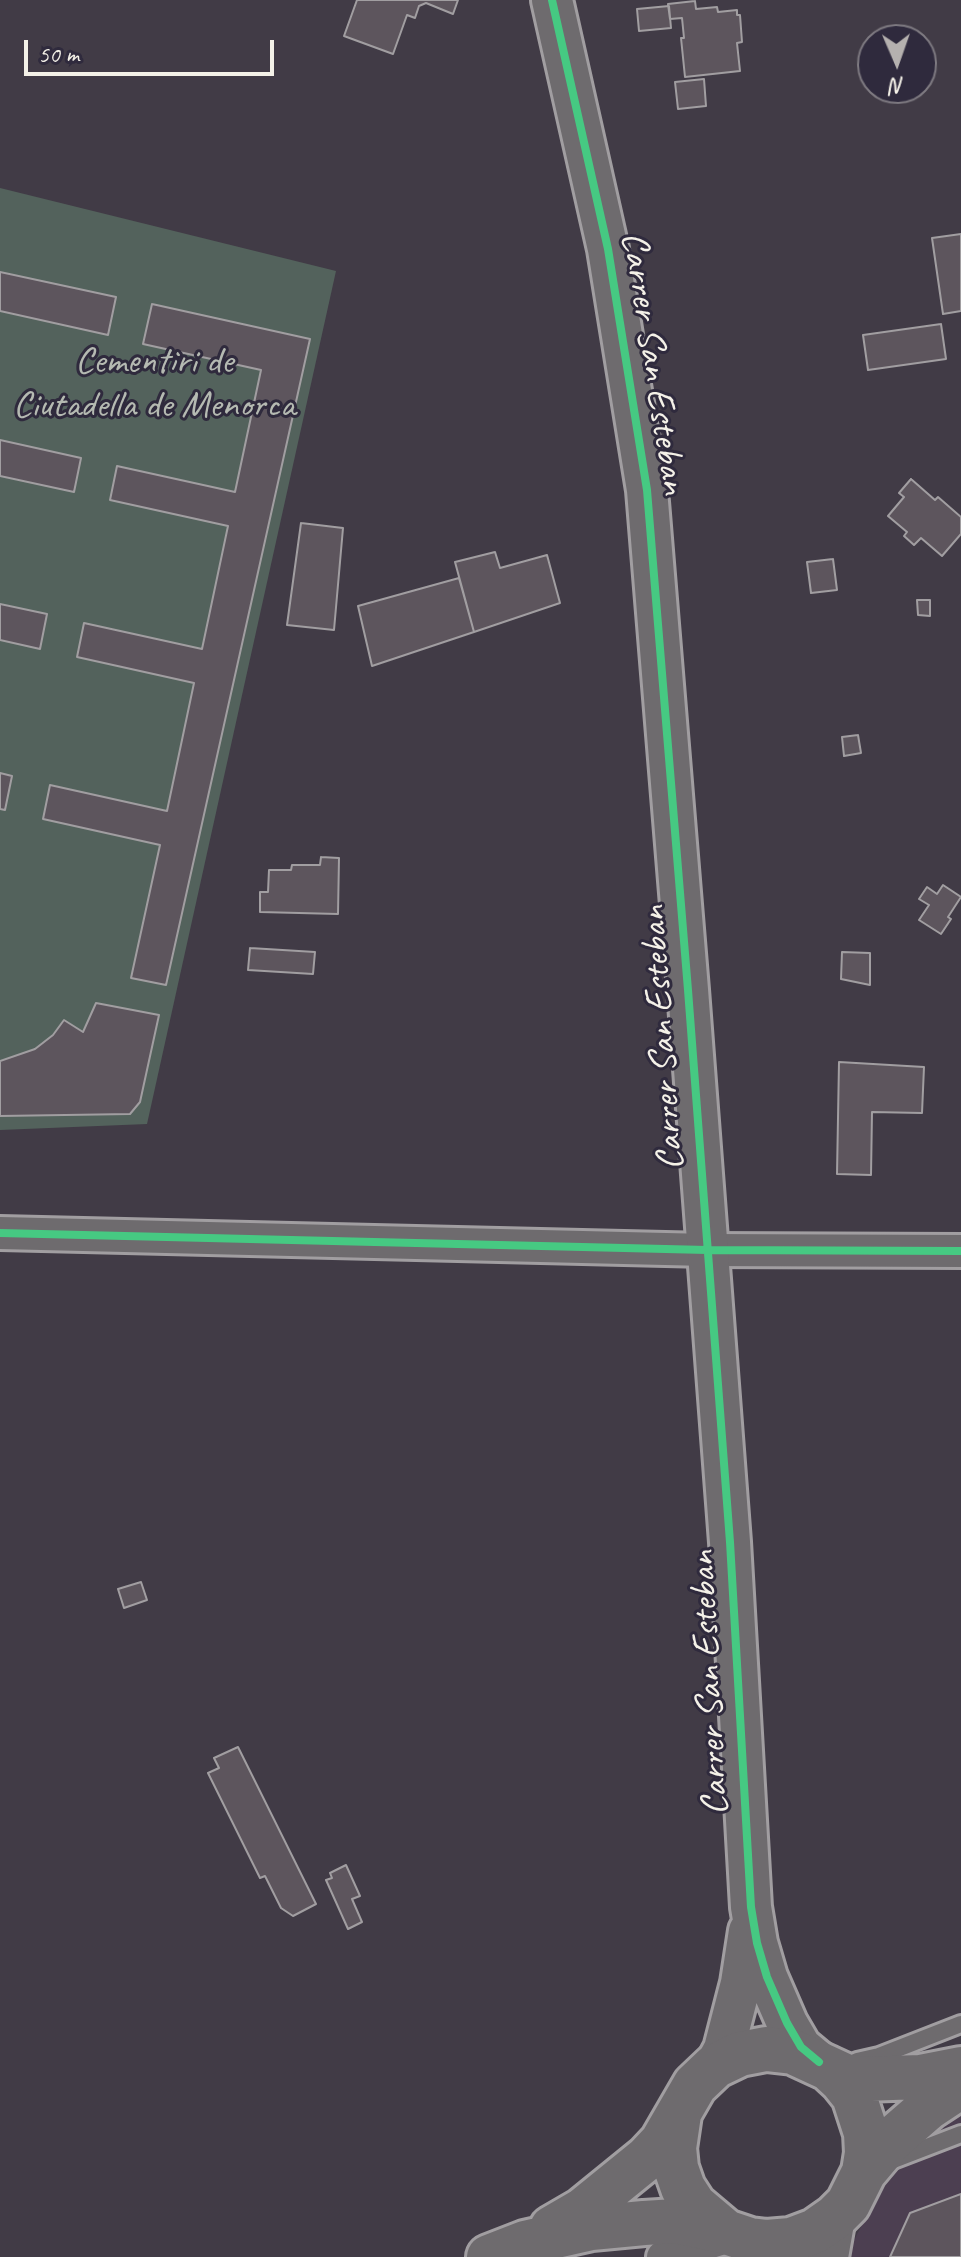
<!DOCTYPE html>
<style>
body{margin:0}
#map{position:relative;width:961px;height:2257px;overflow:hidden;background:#413b46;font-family:Caveat,sans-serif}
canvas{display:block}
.north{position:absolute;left:857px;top:24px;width:80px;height:80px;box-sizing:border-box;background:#2f2a3d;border:2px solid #7e7a81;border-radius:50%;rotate:178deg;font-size:22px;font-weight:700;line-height:32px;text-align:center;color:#f4f1e8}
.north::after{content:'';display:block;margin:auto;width:28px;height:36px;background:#b5b1af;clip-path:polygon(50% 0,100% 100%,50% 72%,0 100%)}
.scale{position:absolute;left:24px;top:40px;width:250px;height:36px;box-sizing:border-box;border:4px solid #f4f1e8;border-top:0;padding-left:10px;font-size:24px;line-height:28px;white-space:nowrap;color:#f4f1e8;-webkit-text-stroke:6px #2f2a3d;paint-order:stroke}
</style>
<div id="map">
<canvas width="961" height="2257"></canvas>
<div class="north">N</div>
<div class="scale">50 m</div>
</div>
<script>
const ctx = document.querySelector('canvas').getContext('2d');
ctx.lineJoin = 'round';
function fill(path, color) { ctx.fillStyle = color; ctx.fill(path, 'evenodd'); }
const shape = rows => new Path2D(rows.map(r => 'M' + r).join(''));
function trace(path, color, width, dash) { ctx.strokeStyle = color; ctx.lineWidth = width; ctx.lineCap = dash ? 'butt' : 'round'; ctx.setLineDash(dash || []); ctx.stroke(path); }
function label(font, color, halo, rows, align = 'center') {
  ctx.font = font + ' Caveat,sans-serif'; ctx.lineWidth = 6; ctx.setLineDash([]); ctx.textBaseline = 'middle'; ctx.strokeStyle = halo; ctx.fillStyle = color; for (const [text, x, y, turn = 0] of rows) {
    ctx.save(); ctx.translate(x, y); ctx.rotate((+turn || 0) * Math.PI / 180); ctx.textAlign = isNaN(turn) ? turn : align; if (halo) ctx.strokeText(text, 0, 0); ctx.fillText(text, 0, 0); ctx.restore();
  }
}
fill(shape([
 [961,2108,961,2257,818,2257,853,2242,889,2174]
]), '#4c3f51');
fill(shape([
 [0,188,336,271,147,1124,0,1130]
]), '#53625c');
const building = shape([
 [357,0,458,0,453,14,426,3,419,6,415,18,407,15,393,54,344,36,357,0],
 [695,1,696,9,717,7,718,12,737,10,737,15,740,15,742,42,737,43,740,71,685,77,681,38,684,38,682,18,670,19,668,4,695,1],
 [669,6,671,28,639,31,637,9,669,6],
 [704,79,706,106,678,109,675,82,704,79],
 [961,234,961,311,943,314,932,238,961,234],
 [0,272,116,297,108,335,0,311,0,272],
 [152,304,310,339,166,985,131,978,160,845,43,819,50,785,167,811,194,683,77,657,84,623,202,649,228,526,110,500,117,466,235,492,261,370,143,344,152,304],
 [941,324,946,359,868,370,863,335,941,324],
 [0,440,81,458,74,492,0,476,0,440],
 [911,479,935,500,938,497,961,517,961,534,942,556,921,538,914,545,904,536,907,532,888,516,904,497,899,493,911,479],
 [301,523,343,528,334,630,287,625,301,523],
 [495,552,500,568,547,555,560,603,474,632,455,562,495,552],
 [833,559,837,590,811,593,807,562,833,559],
 [459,578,474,632,372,666,358,606,459,578],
 [917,600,930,600,930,616,918,615,917,600],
 [0,604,47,614,40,649,0,640,0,604],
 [858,735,861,753,844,756,842,737,858,735],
 [0,773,12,776,5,810,0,809,0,773],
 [321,857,339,858,338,914,260,912,260,892,268,892,269,870,291,870,292,865,320,865,321,857],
 [943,885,961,897,948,917,951,919,941,934,919,920,929,905,919,899,927,887,937,894,943,885],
 [250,948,315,952,313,974,248,970,250,948],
 [842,952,870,953,870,985,841,979,842,952],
 [96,1003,159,1015,140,1102,130,1114,0,1116,0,1061,35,1049,53,1035,64,1020,83,1032,96,1003],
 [839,1062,924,1067,922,1113,872,1112,871,1175,837,1174,839,1062],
 [141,1582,147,1600,124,1608,118,1589,141,1582],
 [238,1747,316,1904,293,1916,281,1908,265,1876,260,1878,208,1773,219,1768,214,1758,238,1747],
 [346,1865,360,1896,352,1899,362,1922,348,1929,326,1880,332,1878,330,1873,346,1865],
 [961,2194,961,2257,890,2257,910,2213,961,2194]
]);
fill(building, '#5d555d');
trace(building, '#a19ea1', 2);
const service = shape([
 [857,2061,879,2056,961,2024],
 [888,2162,961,2134]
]);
const minor = shape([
 [0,1233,707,1250,961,1251],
 [663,2257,733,2235]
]);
const tertiary = shape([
 [552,0,608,249,647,490,688,990,730,1542,751,1907,757,1943,767,1977,787,2023,801,2047,819,2062],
 [715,2066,724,2049,741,1983,749,1931],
 [828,2257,835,2217]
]);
const secondary = shape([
 [679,2114,674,2148,676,2168,683,2188,694,2205,726,2232],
 [864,2172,891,2140,929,2107,961,2086],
 [552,2228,583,2210,647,2158,662,2142,695,2085,715,2066,740,2054,766,2049,793,2052,845,2076,864,2079,920,2077,961,2069],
 [489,2257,525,2243,591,2228,644,2223,676,2221,726,2232,750,2240,767,2242,791,2240,815,2231,835,2217,848,2204,864,2172,867,2153,866,2133,854,2096,842,2081,828,2068]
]);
trace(service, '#a19ea1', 22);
trace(minor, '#a19ea1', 38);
trace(tertiary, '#a19ea1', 46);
trace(secondary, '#a19ea1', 50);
trace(service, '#6e6b6e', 16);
trace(minor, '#6e6b6e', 32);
trace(tertiary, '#6e6b6e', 40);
trace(secondary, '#6e6b6e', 44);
trace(shape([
 [552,0,608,249,647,490,688,990,730,1542,751,1907,757,1943,767,1977,787,2023,801,2047,819,2062],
 [0,1233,707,1250,961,1251]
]), '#46c982', 8);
label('38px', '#b5bab2', '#2f2a3d', [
 ["Cementiri de",154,362],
 ["Ciutadella de Menorca",154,406]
]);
label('38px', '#f4f1e8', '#2f2a3d', [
 ["Carrer San Esteban",653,363,81],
 ["Carrer San Esteban",663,1038,-94],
 ["Carrer San Esteban",710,1683,-93]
]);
</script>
